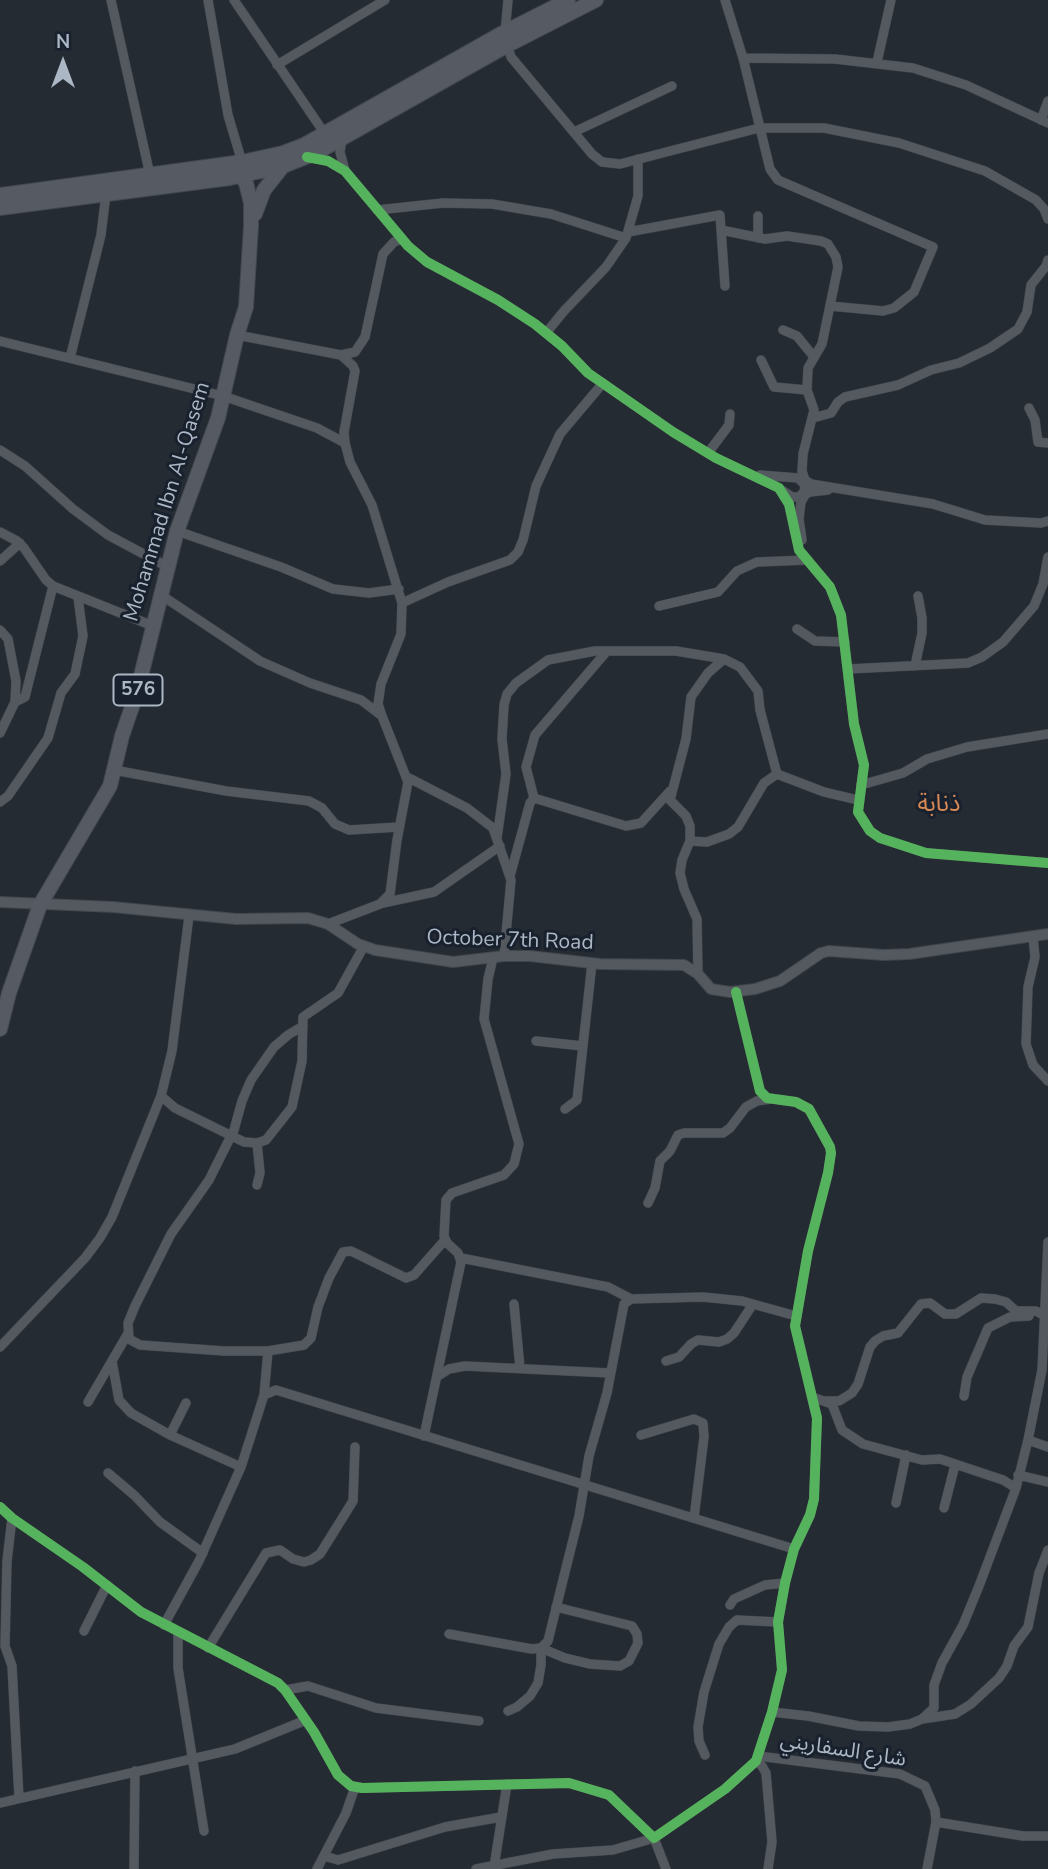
<!DOCTYPE html>
<meta charset="utf-8">
<style>
body{margin:0}
#map{position:relative;width:1048px;height:1869px;overflow:hidden;background:#252b32;font-family:"Nunito Sans",sans-serif}
canvas{display:block}
.north{position:absolute;left:28px;top:28px;width:70px;height:70px;-webkit-text-stroke:5px #18212d;paint-order:stroke;rotate:0deg;font-size:19px;font-weight:700;line-height:28px;text-align:center;color:#acb7c5}
.north::after{content:'';display:block;margin:auto;width:24px;height:32px;background:#acb7c5;clip-path:polygon(50% 0,100% 100%,50% 72%,0 100%)}
</style>
<div id="map">
<canvas width="1048" height="1869"></canvas>
<div class="north">N</div>
</div>
<script>
const ctx = document.querySelector('canvas').getContext('2d');
ctx.lineJoin = 'round';
const shape = rows => new Path2D(rows.map(r => 'M' + r).join(''));
function trace(path, color, width, dash) { ctx.strokeStyle = color; ctx.lineWidth = width; ctx.lineCap = dash ? 'butt' : 'round'; ctx.setLineDash(dash || []); ctx.stroke(path); }
function label(font, color, halo, rows, align = 'center') {
  ctx.font = font + ' "Nunito Sans","Noto Sans Arabic",sans-serif'; ctx.lineWidth = 6; ctx.setLineDash([]); ctx.textBaseline = 'middle'; ctx.strokeStyle = halo; ctx.fillStyle = color; for (const [text, x, y, turn = 0] of rows) {
    ctx.save(); ctx.translate(x, y); ctx.rotate((+turn || 0) * Math.PI / 180); ctx.textAlign = isNaN(turn) ? turn : align; if (halo) ctx.strokeText(text, 0, 0); ctx.fillText(text, 0, 0); ctx.restore();
  }
}
const minor = shape([
 [111,0,150,175],
 [208,0,228,115,242,162],
 [234,0,325,134],
 [725,0,743,58,770,169,778,180,933,247,914,292,894,308,883,311,830,306],
 [505,32,508,0],
 [507,45,511,57,592,154,602,162,620,164,759,128,824,128,899,143,985,171,1036,200,1044,209,1048,219],
 [743,58,835,59,913,68,966,85,1048,123],
 [877,62,891,0],
 [277,65,385,0],
 [1041,120,1048,101],
 [574,132,672,86],
 [342,139,340,152,345,171],
 [309,157,328,161,345,171,408,246,427,262,498,300,535,324,562,346,588,373,673,432,716,458,779,488,789,504,799,550,830,587,841,615,854,724,864,765,858,812,870,831,880,838,926,853,1048,863],
 [377,210,443,203,492,204,551,214,626,238],
 [721,230,765,239,787,236,821,241,828,244,836,257,838,267,822,344,808,368,807,390,814,410,803,454,802,471,805,480,811,484,933,504,985,520,1041,523,1048,521],
 [628,232,720,215,725,286],
 [758,238,758,216],
 [783,330,797,336,814,357],
 [546,333,564,311,606,267,626,238,638,196,638,159],
 [237,335,341,355,355,352,365,337,383,254,394,242,402,239],
 [0,341,223,396,317,428,345,443],
 [341,355,353,366,355,371,344,432,345,443,350,462,372,505,402,603,401,634,381,684,378,704,382,716],
 [70,358,101,235,106,194],
 [761,360,774,387,807,390],
 [1029,408,1035,420,1038,442,1048,443],
 [813,418,831,413,838,402,845,397,898,385,931,370,959,363,990,348,1018,329,1027,312,1031,285,1046,266,1048,260],
 [0,450,25,466,73,509,108,535,168,567],
 [708,453,729,425,730,414],
 [760,475,798,478,805,485,804,492,799,497,792,497,783,491],
 [177,531,281,567,333,589,369,593,399,589],
 [0,532,17,541,24,548,46,580,53,586,153,626],
 [802,540,799,519,801,502,805,495,810,492,828,490],
 [0,561,20,543],
 [161,595,260,661,310,683,361,700,382,716,408,782,397,840,390,894,380,904,328,924],
 [402,603,448,582,510,560,518,552,523,540,536,486,560,434,603,383],
 [659,606,718,592,737,571,757,562,808,560],
 [797,629,815,641,845,642],
 [0,630,8,639,16,681,15,702,0,733],
 [915,666,922,633,922,618,918,596],
 [848,669,968,663,982,657,1003,642,1034,606,1043,584,1048,557],
 [15,702,25,697,53,586],
 [114,770,226,791,309,801,322,808,335,824,349,830,399,827],
 [407,777,467,808,493,828,511,880,504,956],
 [861,785,903,773,927,759,967,747,1048,734],
 [534,798,526,767,535,735,607,651],
 [0,802,8,796,48,738,61,693,75,674,83,636,78,597],
 [497,838,506,774,502,739,504,705,507,694,516,683,548,660,595,651,676,651,724,659],
 [690,841,707,842,729,834,738,827,764,783,777,774],
 [510,876,530,803,534,798,626,826,641,823,670,791],
 [383,903,434,892,500,846],
 [1033,937,1035,957,1028,987,1026,1044,1033,1065,1048,1081],
 [698,974,697,919,684,889,680,873,682,860,690,841,690,826,686,816,670,800,686,739,691,697,708,673,724,659,740,667,758,691,760,710,777,774,824,792,858,800],
 [303,1026,288,1035,274,1047,251,1080,242,1101,234,1130,209,1180,171,1234,135,1306,128,1323,129,1339,140,1345,224,1351,268,1351,304,1345,311,1338,318,1307,329,1278,343,1252,351,1251,406,1278,414,1275,445,1240],
 [536,1041,583,1046],
 [161,1096,175,1108,244,1142,257,1143,266,1140,292,1107,302,1061,303,1017,338,993,364,946],
 [565,1109,577,1100,592,963],
 [257,1143,260,1173,257,1185],
 [648,1203,655,1188,660,1161,670,1151,678,1135,684,1133,723,1133,730,1128,746,1107,757,1101,770,1099],
 [461,1258,608,1287,631,1299],
 [514,1304,520,1368],
 [0,1347,85,1258,100,1238,112,1217,161,1096,172,1051,189,916],
 [112,1361,119,1400,131,1413,170,1435,241,1467],
 [666,1361,679,1357,691,1344,698,1340,719,1342,727,1339,734,1333,753,1304],
 [438,1376,449,1369,465,1366,610,1373],
 [264,1395,268,1351],
 [964,1396,967,1377,988,1328,1010,1317,1029,1316],
 [812,1397,832,1404,842,1430,863,1444,922,1460,940,1459,1003,1480,1016,1488],
 [827,1401,839,1401,852,1393,858,1384,870,1347,875,1341,883,1336,898,1333,921,1304,930,1303,945,1314,956,1314,981,1298,995,1299,1006,1302,1016,1311,1036,1311,1045,1316],
 [88,1402,127,1335],
 [170,1435,186,1403],
 [641,1435,694,1419,703,1423,704,1437,694,1518],
 [424,1436,461,1262,458,1253,447,1243,444,1236,446,1200,452,1193,504,1175,514,1164,519,1144,484,1019,488,979,493,958],
 [1028,1440,1048,1447],
 [108,1473,134,1495,160,1522,203,1553],
 [1018,1475,1048,1482],
 [896,1503,906,1455],
 [0,1507,12,1518,83,1567,141,1612,278,1683,285,1690,314,1732,338,1775,351,1786,362,1788,569,1783,609,1795,654,1838,725,1789,756,1761,772,1712,782,1670,778,1622,785,1583,794,1549,810,1515,814,1499,817,1418,795,1326,808,1251,828,1173,831,1153,830,1147,809,1109,796,1102,767,1098,760,1091,736,992],
 [944,1508,955,1465],
 [12,1518,7,1561,5,1646,12,1666,19,1798],
 [730,1605,734,1599,765,1585,785,1583],
 [164,1625,199,1561,241,1467,264,1395,276,1390,794,1549],
 [84,1631,107,1585],
 [178,1632,178,1668,204,1831],
 [449,1634,532,1649,541,1648,565,1658,590,1664,620,1666,629,1661,638,1643,637,1634,632,1626,556,1607],
 [208,1648,266,1553,280,1550,293,1559,304,1562,311,1560,320,1554,353,1501,355,1447],
 [285,1690,308,1686,376,1708,479,1721],
 [508,1711,517,1707,530,1696,538,1683,541,1665,541,1648,548,1641,564,1576,579,1516,589,1456,607,1393,624,1304,631,1299,703,1297,742,1301,796,1316],
 [772,1712,808,1716,859,1726,888,1727,910,1724,922,1719,934,1708,934,1685,942,1663,963,1625,979,1586,1016,1488,1028,1440,1042,1370,1048,1242],
 [922,1719,955,1714,971,1704,999,1678,1007,1666,1014,1646,1028,1627,1039,1573,1048,1550],
 [705,1755,699,1741,698,1727,704,1692,719,1644,729,1627,737,1620,778,1622],
 [758,1756,900,1774,925,1786,935,1810,936,1822,927,1869],
 [756,1761,762,1766,766,1773,772,1842,768,1869],
 [0,1803,235,1749,306,1720],
 [936,1822,1023,1836,1048,1836],
 [324,1856,338,1860,445,1827,501,1817],
 [494,1867,507,1784],
 [134,1869,135,1771],
 [317,1869,346,1813,355,1787],
 [476,1869,553,1854,613,1850,654,1838,666,1869]
]);
const tertiary = shape([
 [0,902,113,907,236,919,308,918,328,924,358,944,375,950,453,962,504,956,530,956,600,964,684,965,698,974,711,989,730,992,755,989,780,981,821,953,829,951,884,955,909,954,1048,934]
]);
const primary = shape([
 [0,195,242,162,283,153,304,145,499,35,568,0],
 [0,208,230,178,283,166,316,153,506,46,596,0],
 [255,214,264,190,283,166],
 [0,1029,9,993,40,905,110,786,122,736,137,692,177,531,218,418,237,335,246,307,251,226,251,203,246,183,239,172,226,164]
]);
trace(minor, '#41464b', 10);
trace(tertiary, '#41464b', 12);
trace(primary, '#42474f', 16);
trace(minor, '#545960', 9);
trace(tertiary, '#545960', 10);
trace(primary, '#565b63', 14);
trace(shape([
 [307,157,328,161,345,171,408,246,427,262,498,300,535,324,562,346,588,373,673,432,716,458,779,488,789,504,799,550,830,587,841,615,854,724,864,765,858,812,870,831,880,838,926,853,1048,863],
 [0,1507,12,1518,83,1567,141,1612,278,1683,285,1690,314,1732,338,1775,351,1786,362,1788,569,1783,609,1795,654,1838,725,1789,756,1761,772,1712,782,1670,778,1622,785,1583,794,1549,810,1515,814,1499,817,1418,795,1326,808,1251,828,1173,831,1153,830,1147,809,1109,796,1102,767,1098,760,1091,736,992]
]), '#56b35d', 10);
for (const [x, y, w] of [
 [138,690,49]
]) { const box = new Path2D(); box.roundRect(x - w / 2, y - 15.5, w, 31, 5); ctx.fillStyle = '#18212d'; ctx.fill(box); trace(box, '#acb7c5', 2); }
label('bold 19px', '#acb7c5', null, [
 ["576",138,690]
]);
label('21px', '#acb7c5', '#18212d', [
 ["Mohammad Ibn Al-Qasem",168,502,-73],
 ["October 7th Road",510,941,2],
 ["شارع السفاريني",843,1751,9]
]);
label('24px', '#d88954', '#18212d', [
 ["ذنابة",939,805]
]);
</script>
